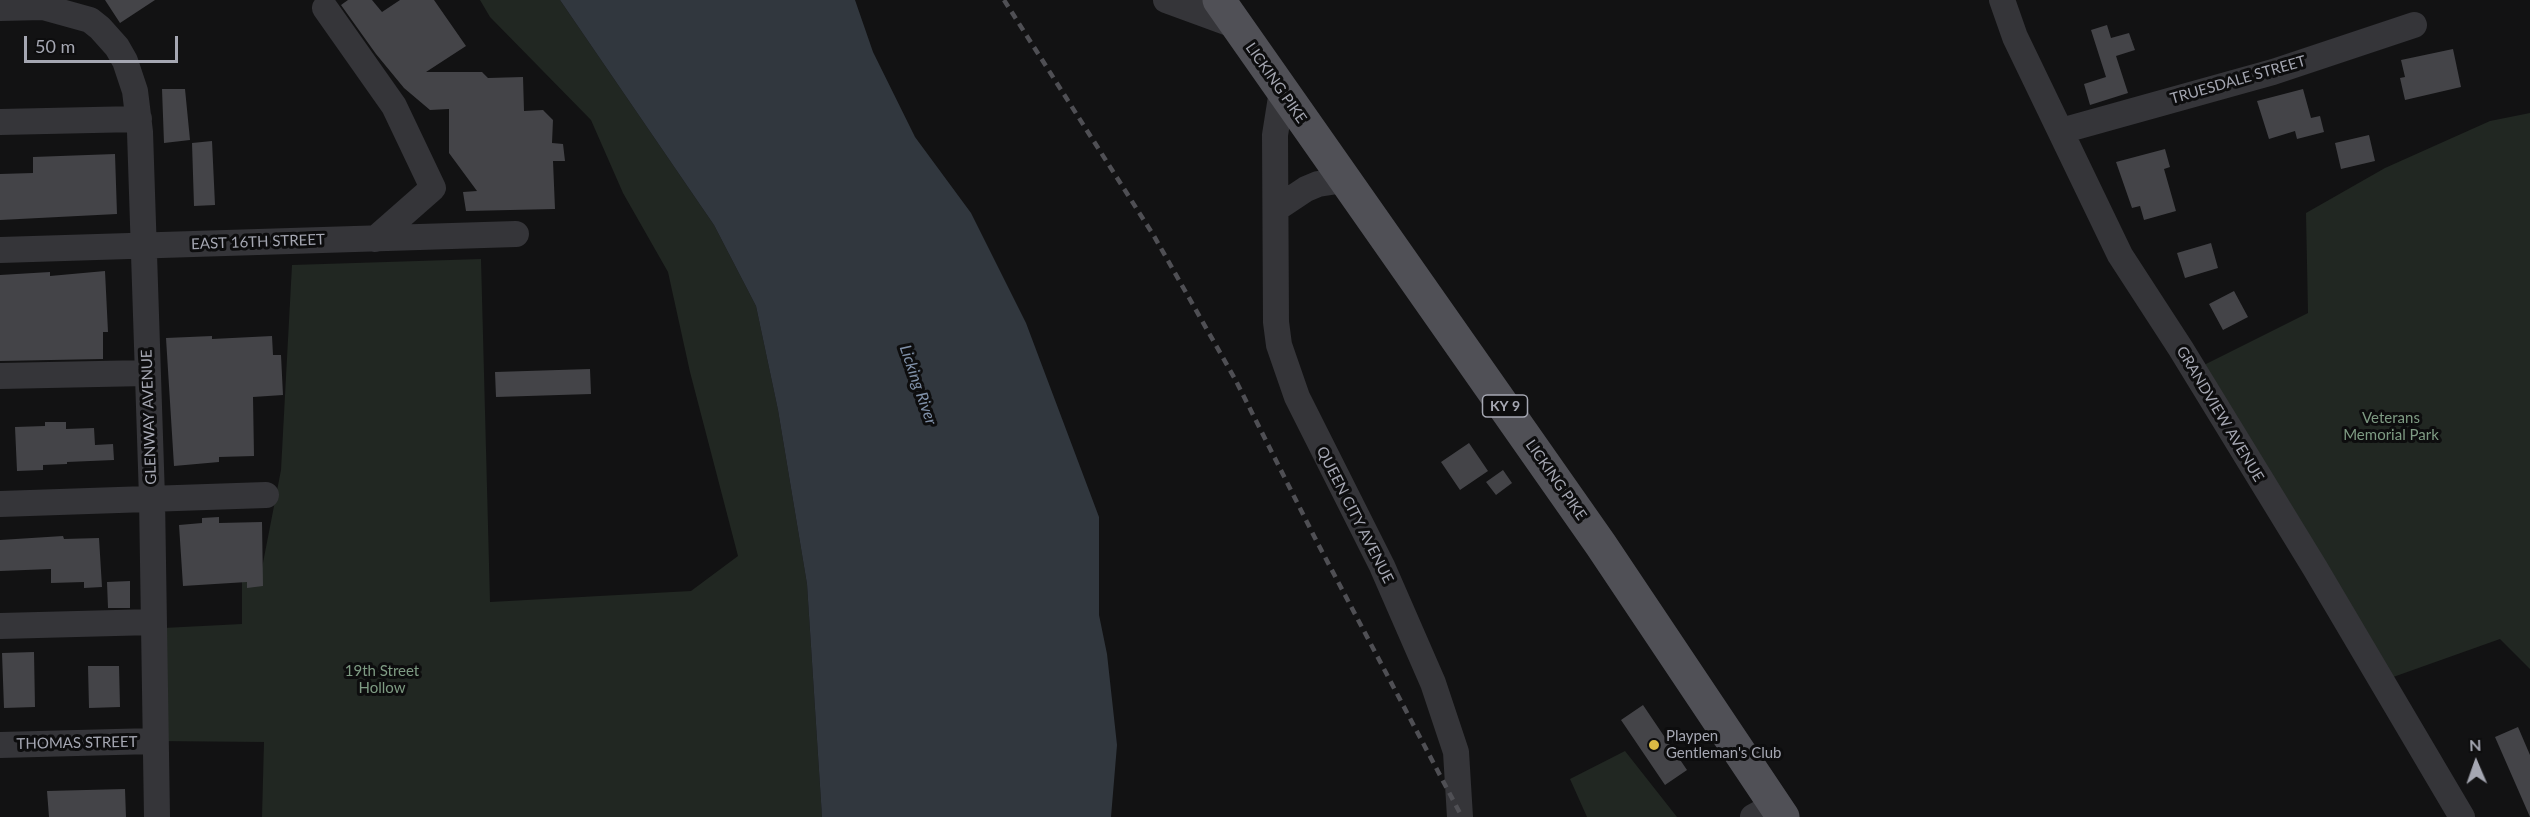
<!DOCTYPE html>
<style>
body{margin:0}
#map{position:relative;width:2530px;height:817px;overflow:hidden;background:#121213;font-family:Lato,sans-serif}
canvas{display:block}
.north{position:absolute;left:2446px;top:733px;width:60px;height:60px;-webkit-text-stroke:4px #0d0d0e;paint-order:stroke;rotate:358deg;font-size:16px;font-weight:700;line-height:24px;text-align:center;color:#a5a7b2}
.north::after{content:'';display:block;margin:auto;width:21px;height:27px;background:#a5a7b2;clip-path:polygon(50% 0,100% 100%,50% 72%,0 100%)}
.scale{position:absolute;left:24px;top:36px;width:154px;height:27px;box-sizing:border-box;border:3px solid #a5a7b2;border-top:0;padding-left:8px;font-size:18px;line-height:21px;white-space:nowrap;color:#a5a7b2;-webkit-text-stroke:4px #0d0d0e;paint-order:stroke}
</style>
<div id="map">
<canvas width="2530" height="817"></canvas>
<div class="north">N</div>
<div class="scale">50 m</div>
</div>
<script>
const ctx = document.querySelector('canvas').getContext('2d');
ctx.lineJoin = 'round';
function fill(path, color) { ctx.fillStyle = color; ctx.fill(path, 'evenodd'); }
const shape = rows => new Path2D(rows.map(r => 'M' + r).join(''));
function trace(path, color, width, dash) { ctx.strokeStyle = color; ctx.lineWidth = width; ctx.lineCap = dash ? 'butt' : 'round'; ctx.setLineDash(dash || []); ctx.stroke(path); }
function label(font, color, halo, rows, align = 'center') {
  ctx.font = font + ' Lato,sans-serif'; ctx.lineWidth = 6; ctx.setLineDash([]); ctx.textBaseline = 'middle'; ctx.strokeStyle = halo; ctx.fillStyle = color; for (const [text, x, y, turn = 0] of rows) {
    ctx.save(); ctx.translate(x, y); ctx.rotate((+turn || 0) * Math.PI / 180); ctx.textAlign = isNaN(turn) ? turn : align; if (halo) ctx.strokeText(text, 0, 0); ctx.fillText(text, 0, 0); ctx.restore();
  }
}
fill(shape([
 [480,0,560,0,714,225,756,306,778,410,807,584,822,817,262,817,264,742,154,741,163,628,242,624,242,569,262,568,281,470,292,265,481,259,490,602,691,591,738,556,690,372,668,272,623,193,591,120,490,17],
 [2530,113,2530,669,2500,639,2382,681,2194,370,2308,313,2306,213,2385,168,2490,121],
 [1625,751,1677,817,1587,817,1570,779]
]), '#212722');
fill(shape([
 [560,0,855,0,873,52,915,137,971,213,1026,323,1099,517,1099,615,1107,654,1117,745,1111,817,822,817,807,584,778,410,756,306,714,225]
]), '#31373e');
fill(shape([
 [105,0,155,0,120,23],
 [348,0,372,0,382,12,400,0,434,0,466,46,426,72,482,72,488,78,523,77,524,111,543,110,553,120,552,143,563,144,565,161,553,161,555,209,466,211,463,192,477,191,449,153,449,109,430,110,404,88,376,54,341,5],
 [2107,25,2111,38,2129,33,2135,50,2116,56,2128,93,2090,105,2084,84,2106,77,2091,30],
 [2453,49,2461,87,2405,100,2400,78,2405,77,2401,60],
 [162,89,185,89,190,140,164,143],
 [2303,89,2311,118,2320,116,2324,132,2297,139,2295,131,2269,139,2257,101],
 [2369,135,2375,161,2341,169,2335,143],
 [212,141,215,205,194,206,192,143],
 [2165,149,2170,167,2164,169,2176,211,2144,220,2140,206,2132,208,2116,162],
 [115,154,117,214,0,220,0,174,33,173,33,157],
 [2211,243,2218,268,2185,278,2177,253],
 [105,271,108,332,103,332,103,359,0,361,0,275,50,272,50,276],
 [2234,291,2248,317,2223,330,2209,304],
 [212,336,212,339,272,336,273,355,281,355,283,395,253,397,254,456,219,457,219,462,174,466,166,338],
 [590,369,591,394,496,397,495,372],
 [45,422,66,422,66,429,94,428,95,445,113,444,114,460,67,462,67,464,43,465,43,470,17,471,15,427,45,426],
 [1469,443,1488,471,1460,490,1441,462],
 [1503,470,1512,483,1496,495,1486,482],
 [219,517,219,523,262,522,263,586,247,588,247,582,183,586,179,525,202,523,202,518],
 [63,536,64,539,99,538,102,587,84,588,84,582,51,583,51,569,0,571,0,540],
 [130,581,130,608,108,608,107,582],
 [34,652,35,707,4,708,2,653],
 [88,666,119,666,120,707,89,708],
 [1643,705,1687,770,1665,785,1621,720],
 [2518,727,2530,755,2530,817,2495,737],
 [125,789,126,817,49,817,47,791]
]), '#444448');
trace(shape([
 [1166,0,1237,26],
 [2002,0,2015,37,2120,255,2181,349,2315,568,2462,817],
 [0,8,43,7,90,20,100,28,117,47,125,61,135,91,140,132,152,498,157,817],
 [325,8,394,106,433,188,375,239],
 [1282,91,1275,135,1276,322,1279,345,1297,397,1382,566,1433,683,1456,752,1460,817],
 [0,122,139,119],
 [2061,131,2273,72,2414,25],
 [1276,209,1306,189,1318,184,1344,180],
 [0,250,516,234],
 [0,376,147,373],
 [0,504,266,495],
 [0,626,154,622],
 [0,745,154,741],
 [1753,817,1775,805]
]), '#353539', 26);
trace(shape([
 [1219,0,1601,545,1783,817]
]), '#505056', 33);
trace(shape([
 [1004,0,1154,236,1235,379,1316,540,1462,817]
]), '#4f4f54', 4.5, [8, 6]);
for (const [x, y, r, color] of [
 [1654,745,6,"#d9b944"]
]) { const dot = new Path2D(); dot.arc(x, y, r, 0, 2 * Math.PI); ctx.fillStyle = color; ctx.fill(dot); trace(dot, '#0d0d0e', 2); }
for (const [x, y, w] of [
 [1505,406,45]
]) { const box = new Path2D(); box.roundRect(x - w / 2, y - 11, w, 22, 4.5); ctx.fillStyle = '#0d0d0e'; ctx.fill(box); trace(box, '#a5a7b2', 1.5); }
label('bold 14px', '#a5a7b2', null, [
 ["KY 9",1505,406]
]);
label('15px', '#a5a7b2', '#0d0d0e', [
 ["TRUESDALE STREET",2238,80,-16],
 ["LICKING PIKE",1276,83,55],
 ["EAST 16TH STREET",258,242,-2],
 ["GRANDVIEW AVENUE",2220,414,59],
 ["GLENWAY AVENUE",149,417,-92],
 ["LICKING PIKE",1556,480,55],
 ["QUEEN CITY AVENUE",1355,515,63],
 ["THOMAS STREET",77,743,-1]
]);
label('15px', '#7e9b83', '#0d0d0e', [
 ["Veterans",2391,418],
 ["Memorial Park",2391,435],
 ["19th Street",382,671],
 ["Hollow",382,688]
]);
label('15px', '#a5a7b2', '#0d0d0e', [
 ["Playpen",1666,736],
 ["Gentleman's Club",1666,753]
], 'left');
label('italic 16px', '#8091a9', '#0d0d0e', [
 ["Licking River",918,385,71]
]);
</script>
